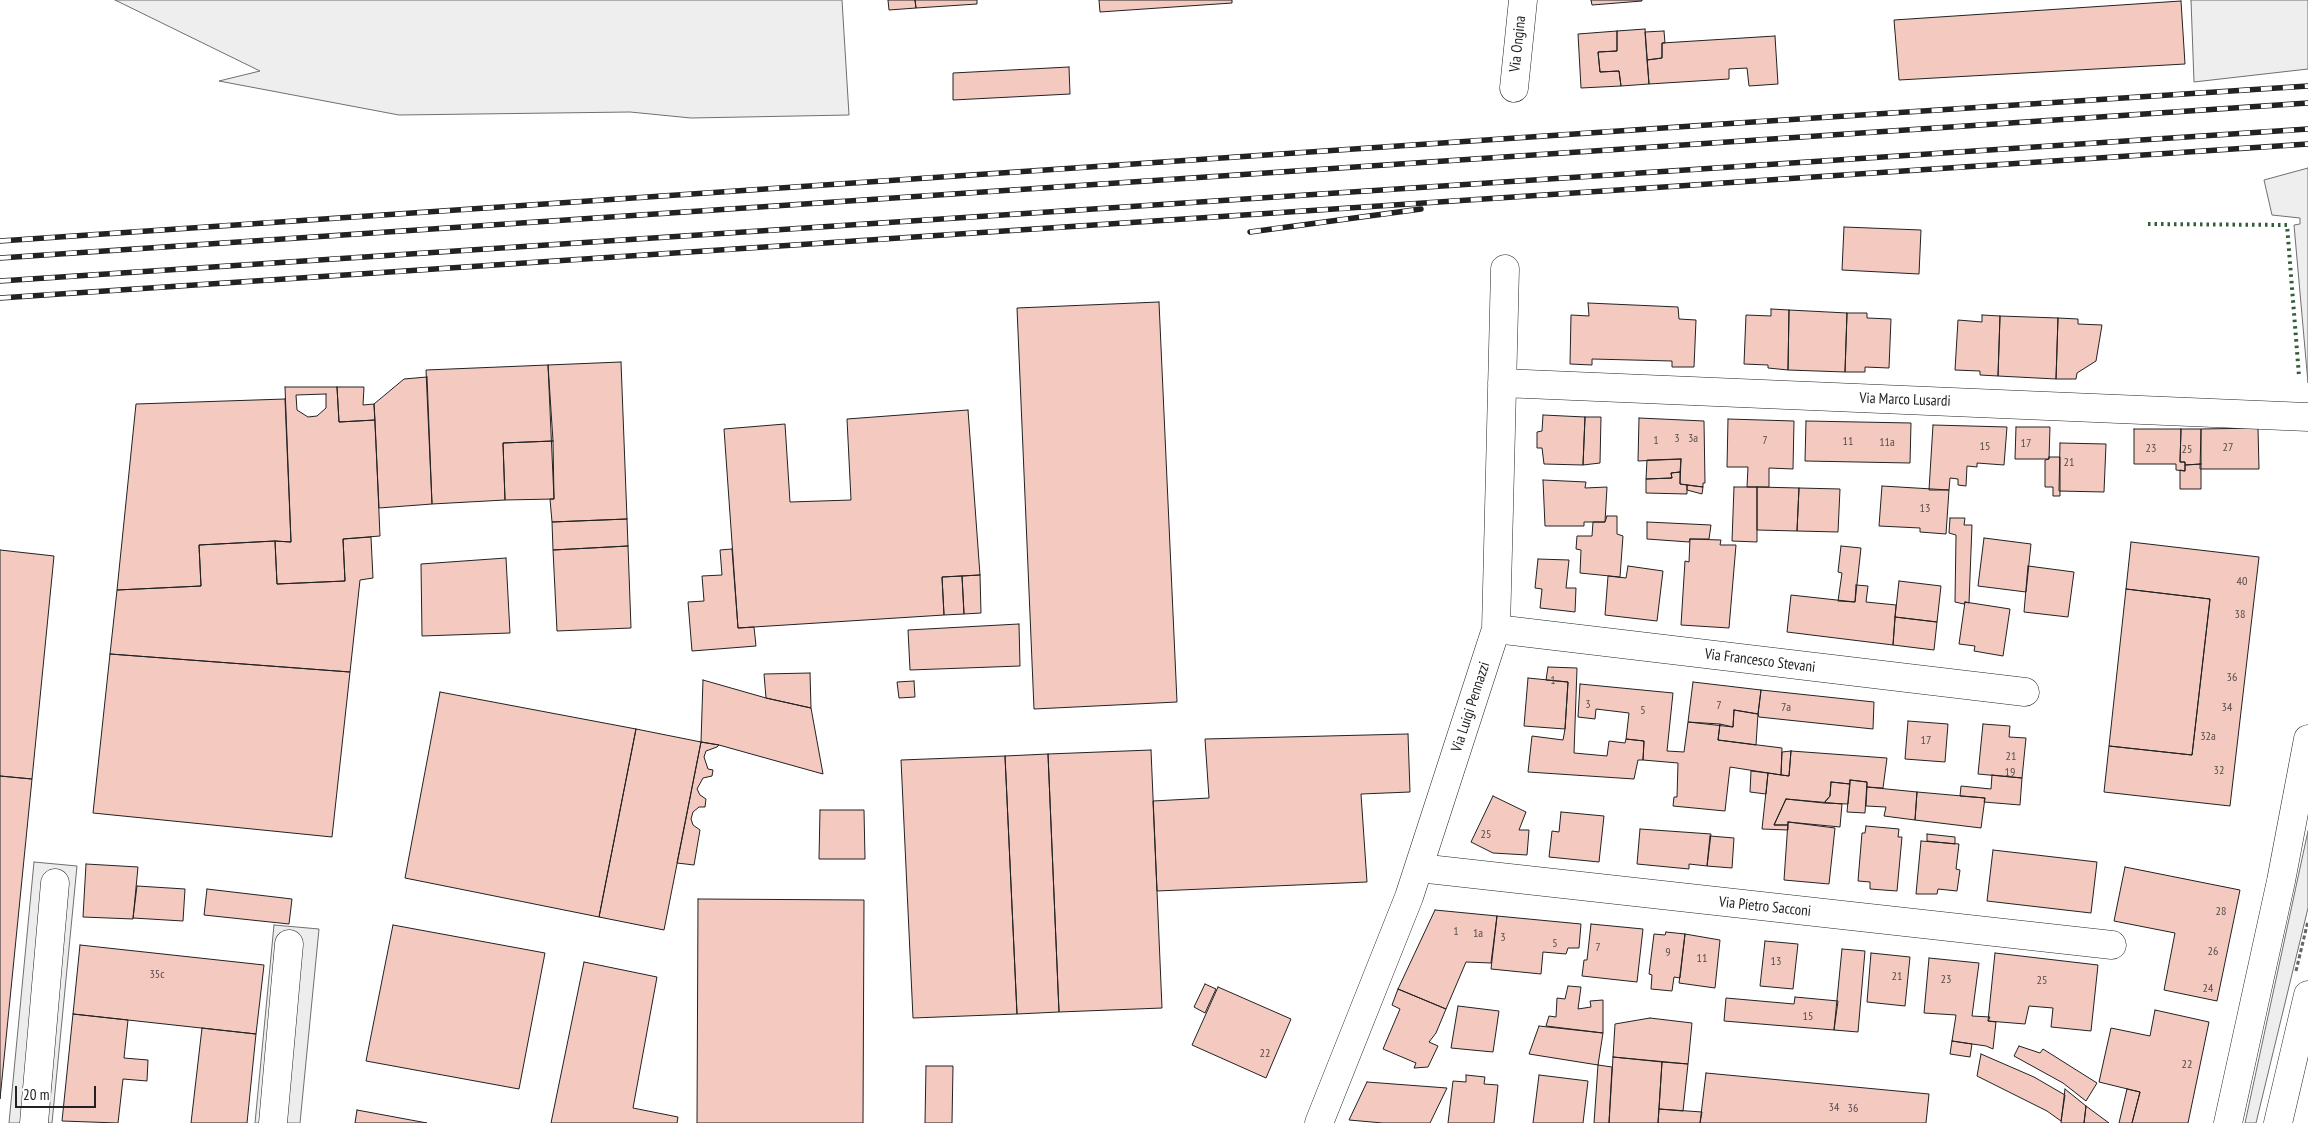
<!DOCTYPE html>
<style>
body{margin:0}
#map{position:relative;width:2308px;height:1123px;overflow:hidden;background:#fff;font-family:"PT Sans Narrow",sans-serif}
canvas{display:block}
.scale{position:absolute;left:15px;top:1086px;width:81px;height:22px;box-sizing:border-box;border:2px solid #222;border-top:0;padding-left:6px;font-size:15px;line-height:18px;white-space:nowrap;color:#222;-webkit-text-stroke:4px #fff;paint-order:stroke}
</style>
<div id="map">
<canvas width="2308" height="1123"></canvas>
<div class="scale">20 m</div>
</div>
<script>
const ctx = document.querySelector('canvas').getContext('2d');
ctx.lineJoin = 'round';
function fill(path, color) { ctx.fillStyle = color; ctx.fill(path, 'evenodd'); }
const shape = rows => new Path2D(rows.map(r => 'M' + r).join(''));
function trace(path, color, width, dash) { ctx.strokeStyle = color; ctx.lineWidth = width; ctx.lineCap = dash ? 'butt' : 'round'; ctx.setLineDash(dash || []); ctx.stroke(path); }
function label(font, color, halo, rows, align = 'center') {
  ctx.font = font + ' "PT Sans Narrow",sans-serif'; ctx.lineWidth = 4; ctx.setLineDash([]); ctx.textBaseline = 'middle'; ctx.strokeStyle = halo; ctx.fillStyle = color; for (const [text, x, y, turn = 0] of rows) {
    ctx.save(); ctx.translate(x, y); ctx.rotate((+turn || 0) * Math.PI / 180); ctx.textAlign = isNaN(turn) ? turn : align; if (halo) ctx.strokeText(text, 0, 0); ctx.fillText(text, 0, 0); ctx.restore();
  }
}
const green = shape([
 [115,0,842,0,849,115,691,118,630,112,399,115,219,81,260,71,115,0],
 [2191,0,2308,0,2308,69,2194,82,2191,0],
 [2308,168,2308,383,2294,225,2300,224,2300,218,2272,215,2264,180,2308,168],
 [2308,831,2308,908,2256,1123,2245,1123,2308,831]
]);
fill(green, '#eee');
trace(green, '#6f6f6f', 1);
const parking = shape([
 [34,862,77,866,52,1123,9,1123,34,862],
 [274,925,319,929,300,1123,255,1123,274,925]
]);
fill(parking, '#ededed');
trace(parking, '#6f6f6f', 1);
const building = shape([
 [888,0,915,0,916,8,889,10,888,0],
 [915,0,977,0,977,4,916,8,915,0],
 [1099,0,1232,0,1232,3,1100,12,1099,0],
 [1591,0,1642,0,1642,1,1592,5,1591,0],
 [2181,1,2185,64,1899,80,1894,20,2181,1],
 [1645,29,1649,84,1621,86,1619,71,1600,72,1598,52,1617,51,1617,31,1645,29],
 [1617,31,1617,51,1598,52,1600,72,1619,71,1621,86,1581,88,1578,34,1617,31],
 [1664,31,1665,43,1662,43,1662,58,1647,60,1645,32,1664,31],
 [1775,36,1778,84,1749,86,1747,68,1729,69,1729,79,1649,84,1647,60,1662,58,1662,43,1775,36],
 [1069,67,1070,94,953,100,953,73,1069,67],
 [1844,227,1921,230,1919,274,1842,270,1844,227],
 [1159,302,1177,702,1034,709,1017,308,1159,302],
 [1588,303,1678,307,1679,319,1696,320,1694,367,1672,367,1672,361,1592,359,1592,365,1570,364,1571,315,1589,316,1588,303],
 [1771,309,1789,310,1788,370,1768,368,1768,365,1744,364,1746,315,1771,316,1771,309],
 [1789,310,1847,313,1845,372,1788,370,1789,310],
 [1847,313,1867,313,1867,318,1891,319,1889,368,1865,367,1865,372,1845,372,1847,313],
 [1982,315,2000,316,1998,376,1980,375,1980,371,1955,370,1958,320,1982,322,1982,315],
 [2000,316,2058,318,2056,379,1998,376,2000,316],
 [2058,318,2078,319,2078,324,2102,325,2096,361,2077,373,2076,379,2056,379,2058,318],
 [621,362,627,519,552,522,550,499,554,499,548,365,621,362],
 [548,365,553,441,503,443,505,500,432,504,426,370,548,365],
 [427,377,432,504,379,508,374,404,404,379,427,377],
 [285,387,337,387,339,422,375,420,380,536,343,539,345,581,277,584,275,541,291,542,285,387],
 [326,394,326,408,317,416,308,417,297,410,296,395,326,394],
 [337,387,364,387,363,405,374,404,375,420,339,422,337,387],
 [285,399,291,542,275,541,199,545,201,586,117,590,136,404,285,399],
 [968,410,980,575,942,577,944,615,738,628,724,429,785,424,790,502,851,500,847,419,968,410],
 [1543,415,1585,417,1583,465,1544,464,1542,448,1537,448,1537,432,1542,431,1543,415],
 [1585,417,1601,417,1600,463,1583,465,1585,417],
 [1639,418,1704,421,1705,483,1703,483,1703,487,1680,484,1681,459,1638,461,1639,418],
 [1728,419,1794,421,1793,469,1769,468,1769,487,1747,487,1748,467,1727,467,1728,419],
 [1806,421,1911,423,1910,463,1805,461,1806,421],
 [1933,425,2007,427,2004,465,1977,463,1977,467,1967,466,1966,486,1958,485,1958,479,1950,478,1949,490,1929,490,1933,425],
 [2016,427,2050,427,2049,459,2015,459,2016,427],
 [2258,428,2259,469,2200,469,2201,429,2258,428],
 [2134,429,2181,429,2180,462,2185,462,2185,471,2176,470,2176,464,2134,464,2134,429],
 [2181,429,2201,429,2201,464,2185,465,2185,462,2180,462,2181,429],
 [553,441,554,499,505,500,503,443,553,441],
 [2060,443,2106,444,2104,492,2059,491,2060,443],
 [2049,457,2060,457,2060,496,2053,496,2053,487,2045,487,2045,460,2049,459,2049,457],
 [1681,459,1680,472,1671,473,1672,478,1646,479,1647,460,1681,459],
 [2201,464,2201,489,2180,489,2180,470,2185,471,2185,465,2201,464],
 [1680,472,1680,484,1687,485,1687,494,1646,493,1646,479,1672,478,1671,473,1680,472],
 [1543,480,1586,482,1585,488,1607,487,1605,522,1584,522,1584,526,1545,526,1543,480],
 [1687,485,1703,487,1702,494,1687,490,1687,485],
 [1882,486,1949,490,1946,534,1920,532,1920,528,1879,526,1882,486],
 [1734,487,1757,487,1757,542,1732,541,1734,487],
 [1757,487,1799,488,1797,531,1757,530,1757,487],
 [1799,488,1840,489,1838,532,1797,531,1799,488],
 [1607,516,1617,516,1617,534,1623,536,1620,577,1580,573,1581,550,1576,549,1577,536,1592,536,1593,522,1605,522,1607,516],
 [1950,518,1965,518,1964,525,1972,525,1969,603,1965,602,1964,604,1955,602,1956,535,1949,533,1950,518],
 [627,519,628,546,553,550,552,522,627,519],
 [1647,522,1711,525,1709,539,1690,539,1689,542,1647,539,1647,522],
 [371,537,373,578,360,580,350,672,110,654,117,590,201,586,199,545,275,541,277,584,345,581,343,539,371,537],
 [1984,538,2031,544,2026,592,1978,586,1984,538],
 [1690,539,1721,540,1720,545,1736,545,1729,628,1681,625,1685,561,1689,562,1690,539],
 [2131,542,2259,557,2230,806,2104,792,2109,746,2192,755,2210,599,2126,589,2131,542],
 [628,546,631,628,557,631,553,550,628,546],
 [1841,546,1861,548,1855,602,1838,601,1842,573,1838,572,1841,546],
 [732,549,738,628,754,627,756,646,692,651,688,602,704,601,702,576,722,575,720,550,732,549],
 [0,550,54,556,32,779,0,776,0,550],
 [506,558,510,633,422,636,421,564,506,558],
 [1538,559,1569,560,1566,588,1576,588,1575,612,1540,608,1542,589,1535,588,1538,559],
 [1628,566,1663,571,1657,621,1605,615,1608,576,1626,578,1628,566],
 [2028,566,2074,572,2068,617,2024,612,2028,566],
 [980,575,981,613,964,614,962,576,980,575],
 [962,576,964,614,944,615,942,577,962,576],
 [1899,581,1941,586,1937,622,1895,617,1899,581],
 [1856,585,1868,586,1866,602,1896,605,1893,645,1787,632,1791,595,1855,602,1856,585],
 [2126,589,2210,599,2192,755,2109,746,2126,589],
 [1965,602,2010,609,2003,656,1974,651,1975,646,1959,644,1965,602],
 [1895,617,1937,622,1934,650,1893,645,1895,617],
 [1019,624,1020,666,910,670,908,630,1019,624],
 [110,654,350,672,332,837,93,813,110,654],
 [1548,667,1577,668,1574,753,1607,756,1609,741,1625,743,1626,739,1644,741,1643,760,1638,760,1634,779,1528,772,1532,736,1563,740,1565,729,1568,682,1546,680,1548,667],
 [810,673,811,708,766,698,764,674,810,673],
 [1528,678,1568,682,1565,729,1524,726,1528,678],
 [703,680,766,698,811,708,823,774,719,745,701,742,703,680],
 [914,681,915,697,899,698,897,682,914,681],
 [1693,682,1761,690,1758,714,1734,710,1733,727,1688,722,1693,682],
 [1580,684,1673,693,1667,751,1684,752,1688,722,1720,724,1718,740,1782,748,1781,775,1730,767,1725,811,1673,806,1674,797,1677,797,1678,763,1643,760,1644,741,1626,739,1629,713,1596,709,1595,719,1578,717,1580,684],
 [1761,690,1874,702,1873,729,1759,717,1758,714,1761,690],
 [440,692,636,729,599,917,405,878,440,692],
 [1734,710,1758,714,1756,745,1718,740,1720,724,1733,727,1734,710],
 [1908,721,1948,724,1945,762,1905,759,1908,721],
 [1983,724,2010,726,2009,737,2026,738,2022,778,1978,774,1983,724],
 [636,729,701,742,664,930,599,917,636,729],
 [1408,734,1410,792,1361,794,1367,882,1157,891,1153,801,1209,798,1205,739,1408,734],
 [701,742,719,745,717,747,706,751,704,757,708,769,713,770,712,776,703,778,697,789,700,795,706,799,705,807,699,807,693,812,691,819,693,825,700,830,694,865,677,863,701,742],
 [1151,750,1162,1008,1059,1012,1048,754,1151,750],
 [1791,751,1887,758,1883,788,1867,787,1867,782,1850,780,1850,784,1831,782,1830,796,1824,803,1786,799,1774,825,1788,825,1788,830,1762,829,1768,773,1789,776,1791,751],
 [1791,751,1789,776,1781,775,1782,752,1791,751],
 [1048,754,1059,1012,1017,1014,1005,756,1048,754],
 [1005,756,1017,1014,913,1018,901,760,1005,756],
 [1751,771,1768,773,1766,794,1750,792,1751,771],
 [1992,775,2022,778,2020,805,1984,802,1985,798,1960,796,1961,786,1991,789,1992,775],
 [0,776,32,779,0,1099,0,776],
 [1850,780,1867,782,1865,813,1847,812,1850,780],
 [1831,782,1850,784,1848,804,1824,803,1830,796,1831,782],
 [1867,787,1917,792,1915,820,1884,816,1886,807,1866,806,1867,787],
 [1917,792,1985,798,1981,828,1915,820,1917,792],
 [1493,796,1526,812,1519,830,1529,830,1527,855,1493,853,1471,842,1493,796],
 [1786,799,1842,804,1840,827,1788,822,1788,825,1774,825,1786,799],
 [820,810,864,810,865,859,819,859,820,810],
 [1561,812,1604,816,1599,862,1549,857,1552,831,1559,832,1561,812],
 [1788,822,1835,828,1829,884,1784,880,1788,822],
 [1866,826,1899,829,1898,837,1902,837,1897,891,1870,889,1870,882,1858,881,1862,833,1865,833,1866,826],
 [1640,829,1711,834,1707,866,1689,864,1689,869,1637,864,1640,829],
 [1927,834,1955,837,1955,844,1927,841,1927,834],
 [1710,836,1734,838,1732,868,1707,866,1710,836],
 [1921,841,1959,844,1956,869,1960,870,1957,891,1938,889,1937,894,1916,894,1921,841],
 [1993,850,2097,862,2091,913,1987,901,1993,850],
 [86,864,138,867,133,919,83,917,86,864],
 [2125,867,2240,890,2217,1001,2164,990,2175,933,2114,921,2125,867],
 [137,886,185,889,183,921,133,918,137,886],
 [207,889,292,899,289,924,204,915,207,889],
 [698,899,864,900,863,1123,697,1123,698,899],
 [1435,910,1497,916,1491,963,1466,962,1446,1009,1398,989,1435,910],
 [1497,916,1581,924,1579,948,1568,948,1566,954,1543,952,1541,974,1491,969,1497,916],
 [1591,924,1643,929,1637,982,1582,976,1584,960,1587,960,1591,924],
 [393,925,545,953,519,1089,366,1061,393,925],
 [1666,932,1685,934,1680,978,1674,977,1672,991,1651,989,1652,975,1649,974,1654,934,1665,935,1666,932],
 [1685,934,1720,940,1715,988,1679,983,1685,934],
 [1765,941,1798,944,1793,989,1760,986,1765,941],
 [80,945,264,965,256,1034,73,1014,80,945],
 [1842,949,1865,951,1858,1032,1834,1030,1842,949],
 [1871,953,1910,957,1905,1006,1867,1002,1871,953],
 [1995,953,2098,965,2091,1031,2051,1027,2053,1008,2029,1006,2025,1024,1988,1021,1995,953],
 [1929,958,1979,963,1972,1016,1990,1017,1988,1021,1996,1022,1993,1049,1986,1046,1952,1041,1956,1015,1924,1013,1929,958],
 [584,962,657,977,633,1108,678,1117,677,1123,551,1123,584,962],
 [1205,984,1216,989,1205,1013,1194,1007,1205,984],
 [1568,986,1581,987,1578,1009,1591,1007,1590,1001,1603,1000,1603,1033,1546,1026,1549,1016,1556,1017,1557,998,1565,999,1568,986],
 [1218,987,1291,1019,1266,1078,1192,1045,1218,987],
 [1398,989,1446,1009,1436,1033,1429,1042,1438,1046,1428,1067,1414,1068,1416,1063,1383,1049,1400,1009,1392,1005,1398,989],
 [1795,997,1838,1001,1834,1030,1724,1021,1726,998,1794,1004,1795,997],
 [1458,1006,1499,1011,1493,1052,1451,1048,1458,1006],
 [2155,1010,2209,1022,2188,1123,2132,1123,2140,1092,2099,1082,2111,1028,2150,1036,2155,1010],
 [73,1014,128,1020,124,1058,148,1060,147,1081,123,1079,118,1123,62,1121,73,1014],
 [1650,1018,1692,1023,1688,1064,1613,1057,1615,1024,1650,1018],
 [1539,1026,1603,1033,1598,1065,1529,1054,1539,1026],
 [202,1028,256,1034,247,1123,191,1123,202,1028],
 [1952,1041,1972,1044,1970,1057,1950,1054,1952,1041],
 [2019,1046,2040,1053,2043,1049,2097,1083,2086,1101,2063,1083,2014,1056,2019,1046],
 [1981,1054,2034,1077,2065,1095,2061,1121,2047,1111,1977,1076,1981,1054],
 [1613,1057,1662,1062,1658,1123,1609,1123,1613,1057],
 [1662,1062,1688,1064,1683,1111,1659,1109,1662,1062],
 [1598,1065,1612,1067,1609,1123,1594,1123,1598,1065],
 [926,1066,953,1066,952,1123,925,1123,926,1066],
 [1706,1073,1929,1094,1926,1123,1700,1123,1706,1073],
 [1466,1075,1485,1077,1484,1084,1498,1085,1494,1123,1448,1123,1453,1081,1466,1082,1466,1075],
 [1539,1075,1588,1081,1583,1123,1533,1123,1539,1075],
 [1367,1082,1447,1088,1430,1123,1383,1123,1349,1120,1367,1082],
 [2065,1089,2086,1106,2084,1123,2061,1123,2065,1089],
 [2127,1089,2140,1092,2132,1123,2119,1123,2127,1089],
 [2086,1106,2109,1123,2084,1123,2086,1106],
 [1659,1109,1702,1112,1700,1123,1658,1123,1659,1109],
 [357,1110,427,1123,355,1123,357,1110]
]);
fill(building, '#f3c9c0');
trace(building, '#222', 1);
const minor = shape([
 [1514,88,1523,0],
 [1502,383,2308,417],
 [1496,629,2025,692],
 [1419,868,2112,945],
 [34,1123,55,883],
 [273,1123,289,944],
 [1319,1123,1409,897,1496,629,1505,269],
 [2228,1123,2281,881,2308,739]
]);
const major = shape([
 [2278,1123,2308,995]
]);
trace(minor, '#222', 29);
trace(major, '#222', 29);
trace(shape([
 [2296,971,2308,921]
]), '#646464', 3, [4, 2.5]);
trace(minor, '#fff', 28);
trace(major, '#fff', 28);
const rail = shape([
 [1250,232,1421,209],
 [0,241,1707,125,2308,86],
 [0,258,2308,103],
 [0,281,2308,129],
 [0,298,2308,144]
]);
trace(rail, '#222', 5.5);
trace(rail, '#fff', 4, [11]);
trace(shape([
 [2148,224,2287,225,2299,376]
]), '#2f5e38', 4, [2.5, 4]);
label('12px', '#564c4a', null, [
 ["3",1677,439],
 ["3a",1693,439],
 ["1",1656,441],
 ["7",1765,441],
 ["11",1848,442],
 ["11a",1887,443],
 ["17",2026,444],
 ["15",1985,447],
 ["27",2228,448],
 ["23",2151,449],
 ["25",2187,450],
 ["21",2069,463],
 ["13",1925,509],
 ["40",2242,582],
 ["38",2240,615],
 ["36",2232,678],
 ["1",1553,681],
 ["3",1588,705],
 ["7",1719,706],
 ["7a",1786,708],
 ["34",2227,708],
 ["5",1643,711],
 ["32a",2208,737],
 ["17",1926,741],
 ["21",2011,757],
 ["32",2219,771],
 ["19",2010,773],
 ["25",1486,835],
 ["28",2221,912],
 ["1",1456,932],
 ["1a",1478,934],
 ["3",1503,938],
 ["5",1555,944],
 ["7",1598,948],
 ["26",2213,952],
 ["9",1668,953],
 ["11",1702,959],
 ["13",1776,962],
 ["35c",157,975],
 ["21",1897,977],
 ["23",1946,980],
 ["25",2042,981],
 ["24",2208,989],
 ["15",1808,1017],
 ["22",1265,1054],
 ["22",2187,1065],
 ["34",1834,1108],
 ["36",1853,1109]
]);
label('15px', '#222', '#fff', [
 ["Via Ongina",1518,44,-84],
 ["Via Marco Lusardi",1905,400,2],
 ["Via Francesco Stevani",1760,661,7],
 ["Via Luigi Pennazzi",1471,707,-72],
 ["Via Pietro Sacconi",1765,907,6]
]);
</script>
